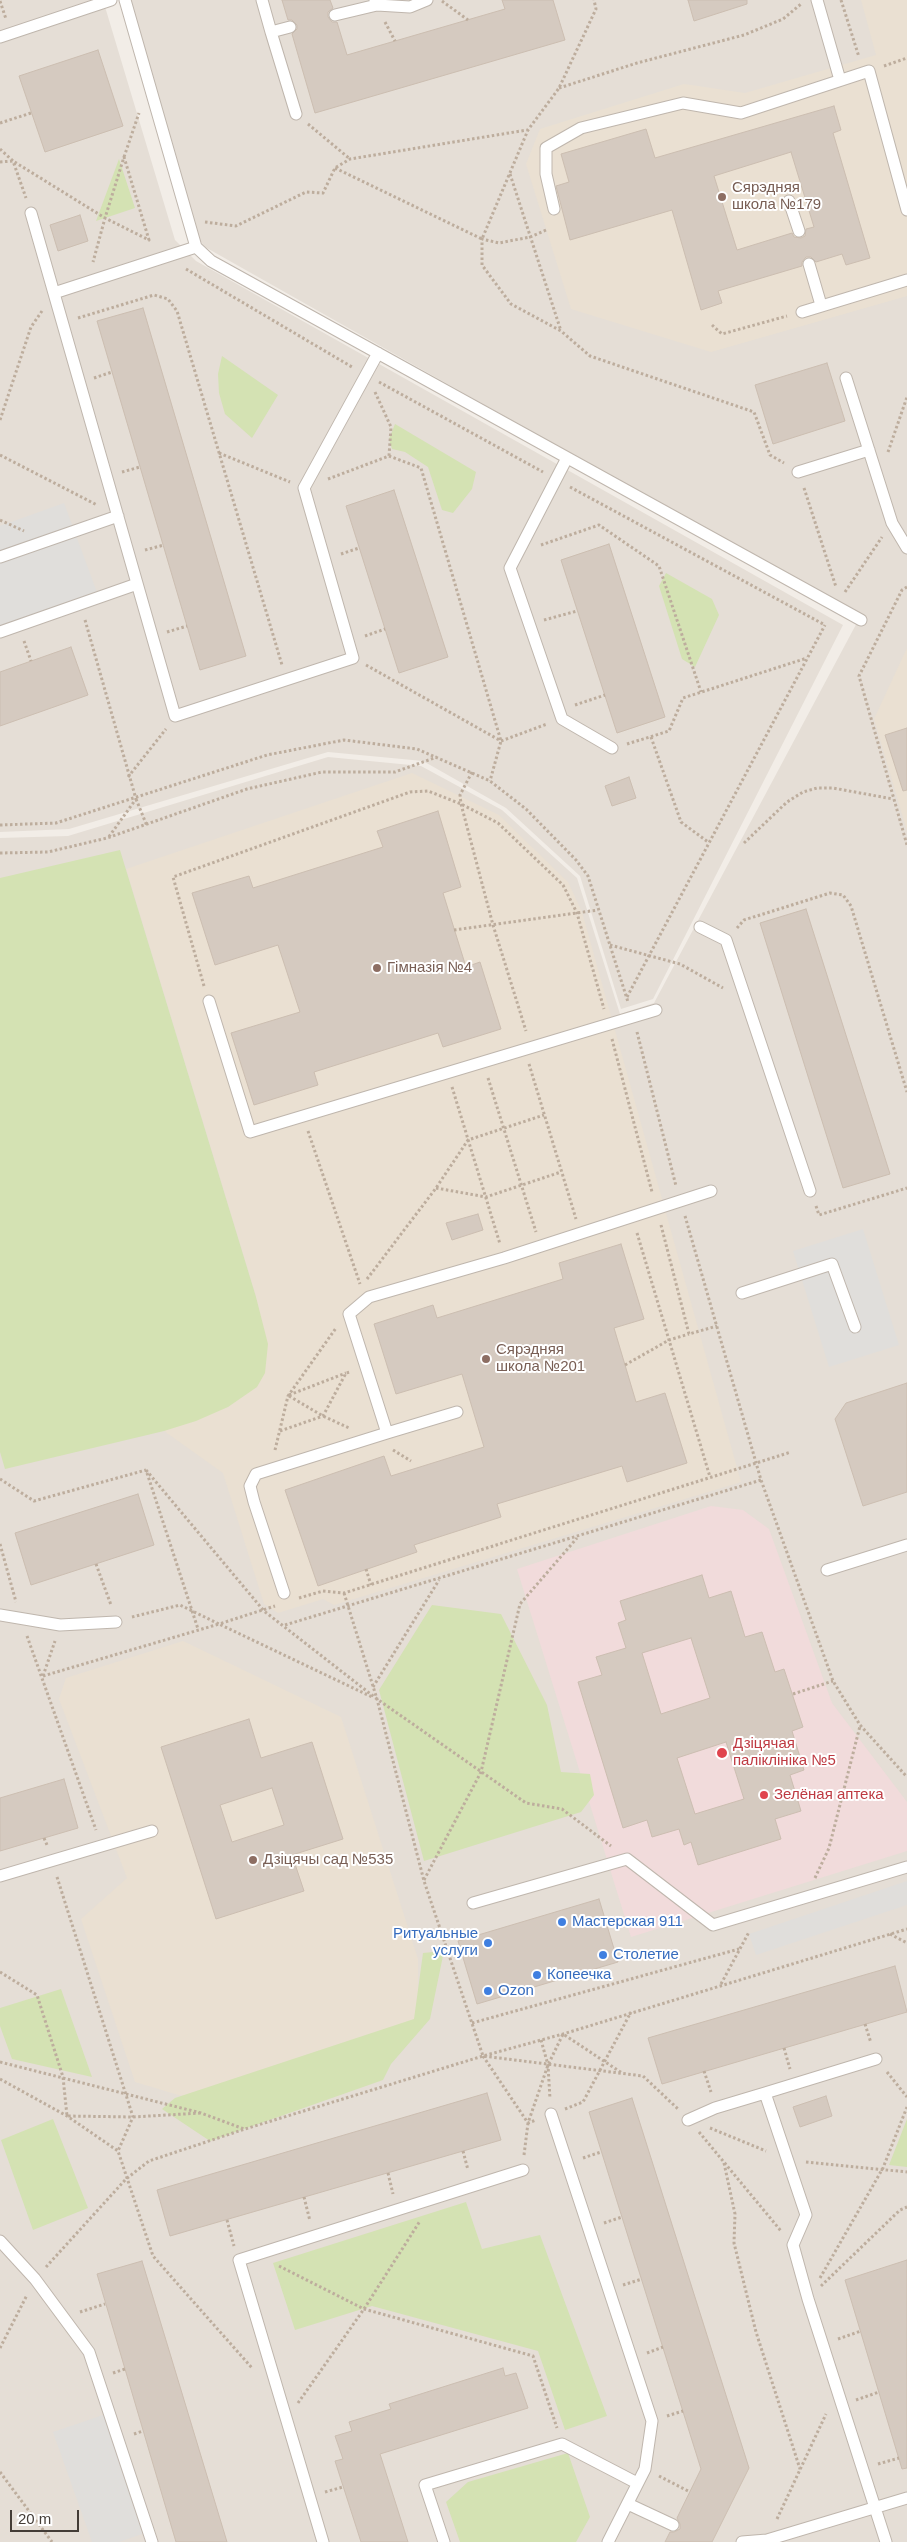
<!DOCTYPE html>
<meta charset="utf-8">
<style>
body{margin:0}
#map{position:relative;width:907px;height:2542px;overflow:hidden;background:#f2ede7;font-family:Helvetica,sans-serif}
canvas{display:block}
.scale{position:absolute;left:10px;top:2510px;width:69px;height:22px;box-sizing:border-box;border:2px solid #443d37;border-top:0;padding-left:6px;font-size:15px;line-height:18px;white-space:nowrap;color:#443d37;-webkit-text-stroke:4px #fff;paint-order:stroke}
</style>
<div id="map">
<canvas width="907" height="2542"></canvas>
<div class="scale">20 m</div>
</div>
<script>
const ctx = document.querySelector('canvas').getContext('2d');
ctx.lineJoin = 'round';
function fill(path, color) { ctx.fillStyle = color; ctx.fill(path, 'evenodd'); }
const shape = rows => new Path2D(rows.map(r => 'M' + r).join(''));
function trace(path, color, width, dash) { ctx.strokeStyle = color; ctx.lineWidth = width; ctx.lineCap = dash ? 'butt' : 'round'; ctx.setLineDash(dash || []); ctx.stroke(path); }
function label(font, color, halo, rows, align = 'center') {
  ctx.font = font + ' Helvetica,sans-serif'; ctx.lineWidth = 4; ctx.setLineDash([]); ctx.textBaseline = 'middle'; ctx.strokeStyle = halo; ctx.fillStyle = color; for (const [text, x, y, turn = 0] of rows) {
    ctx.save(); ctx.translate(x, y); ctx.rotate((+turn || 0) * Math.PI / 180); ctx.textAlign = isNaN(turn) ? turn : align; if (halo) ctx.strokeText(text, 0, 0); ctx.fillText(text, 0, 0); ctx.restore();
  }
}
fill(shape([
 [0,0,103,0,175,240,196,261,843,625,653,999,621,1009,580,876,506,808,423,761,328,752,69,829,0,832],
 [127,0,907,0,907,2542,0,2542,0,838,68,836,328,757,421,766,502,810,577,878,620,1014,654,1003,860,617,205,247,192,231]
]), '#e5ded6');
fill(shape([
 [861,0,907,0,907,296,711,352,571,309,526,164,540,129,684,84,745,93,876,55],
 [907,648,907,831,874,719],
 [412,773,499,815,568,882,582,912,741,1482,334,1605,323,1599,278,1613,264,1604,223,1473,164,1431,228,1407,256,1297,126,869],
 [183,1641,341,1717,418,1959,418,2018,182,2096,135,2082,81,1919,127,1878,59,1699,66,1678]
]), '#eae0d2');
fill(shape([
 [711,1506,743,1510,769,1529,832,1703,907,1802,907,1851,631,1937,517,1569]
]), '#f1dbdb');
fill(shape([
 [119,159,135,208,96,221],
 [222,356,278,395,252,438,225,414,219,393,218,374],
 [395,424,476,472,472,489,453,513,442,510,428,467,405,452,392,449,389,439],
 [666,573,712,599,719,615,695,667,682,659,659,586],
 [120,850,256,1297,268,1344,265,1373,257,1387,228,1407,196,1421,164,1431,5,1469,0,1452,0,878],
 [432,1605,501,1614,547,1705,561,1772,590,1774,594,1795,581,1812,424,1861,379,1690],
 [444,1951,430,2019,391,2064,383,2080,210,2141,162,2109,175,2098,414,2019,423,1953],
 [61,1989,92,2077,12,2059,0,2026,0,2008],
 [53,2119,88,2208,33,2230,1,2140],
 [907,2119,907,2167,889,2165],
 [466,2202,482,2249,540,2235,607,2416,565,2430,538,2351,372,2306,295,2330,273,2263],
 [568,2453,590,2517,576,2542,460,2542,446,2502,468,2482]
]), '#d4e2b3');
fill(shape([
 [64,503,98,595,0,631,0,526],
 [863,1229,899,1345,829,1367,793,1251],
 [907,1881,907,1905,756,1955,749,1934],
 [109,2413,148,2532,119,2542,92,2542,53,2432]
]), '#e0dedb');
const building = shape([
 [282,0,330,0,333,8,328,12,328,17,332,22,337,22,347,55,505,9,502,0,553,0,565,40,315,113,292,34,297,29,297,25,292,20,288,20,282,0],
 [688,0,747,0,747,4,694,21,688,0],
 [98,50,123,126,45,152,19,76,98,50],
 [834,106,841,130,833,133,870,258,846,265,842,254,816,262,811,257,806,257,802,262,802,266,718,291,722,303,701,310,672,210,570,240,556,186,569,182,561,154,646,129,655,158,834,106],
 [791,152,814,227,806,229,805,236,801,238,794,237,792,233,737,250,714,176,791,152],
 [80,215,88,241,58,251,50,225,80,215],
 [143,308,246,656,200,670,97,321,143,308],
 [827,363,845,421,773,444,755,385,827,363],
 [394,490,448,657,399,673,346,506,394,490],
 [609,544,665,717,617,733,561,560,609,544],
 [71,647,88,695,0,726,0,672,71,647],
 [907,728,907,790,903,791,885,735,907,728],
 [629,777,636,798,612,806,605,786,629,777],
 [438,811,461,887,443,893,466,967,480,962,501,1029,443,1047,438,1033,314,1072,318,1085,254,1105,231,1033,300,1012,278,945,215,965,192,893,249,876,253,888,383,847,377,831,438,811],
 [806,909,890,1174,843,1188,760,923,806,909],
 [478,1214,483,1230,452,1240,446,1223,478,1214],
 [621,1244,644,1319,614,1328,636,1402,665,1393,687,1463,627,1482,622,1466,497,1504,501,1517,414,1545,417,1552,318,1586,285,1490,384,1456,391,1476,484,1447,462,1374,396,1394,374,1324,433,1305,437,1318,563,1279,559,1263,621,1244],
 [907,1383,907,1492,863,1506,835,1419,846,1403,907,1383],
 [138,1494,154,1545,31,1585,15,1533,138,1494],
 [702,1575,709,1598,731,1591,745,1637,762,1632,775,1672,784,1669,803,1727,792,1731,804,1770,790,1775,801,1811,775,1819,781,1839,698,1865,691,1842,684,1845,679,1829,652,1837,647,1820,623,1828,578,1682,602,1675,596,1657,626,1648,618,1623,626,1620,620,1601,702,1575],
 [691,1638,710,1698,661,1714,642,1653,691,1638],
 [726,1742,744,1799,695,1814,677,1758,726,1742],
 [249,1719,261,1758,312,1742,343,1839,292,1855,304,1891,216,1919,161,1747,249,1719],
 [272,1788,284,1825,232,1842,220,1805,272,1788],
 [64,1779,78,1828,0,1851,0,1798,64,1779],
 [599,1899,618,1962,477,2004,458,1941,599,1899],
 [895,1966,907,2012,662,2084,648,2038,895,1966],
 [487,2093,501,2140,170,2236,157,2190,487,2093],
 [826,2096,832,2116,800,2127,793,2107,826,2096],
 [632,2098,749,2468,712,2542,665,2542,670,2532,674,2532,680,2529,680,2524,677,2518,701,2469,589,2112,632,2098],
 [907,2260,907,2468,902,2469,845,2280,907,2260],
 [142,2261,227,2542,176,2542,97,2274,142,2261],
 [503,2368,505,2376,516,2373,528,2408,380,2454,408,2542,361,2542,335,2461,343,2459,335,2436,352,2431,349,2422,391,2409,389,2404,503,2368]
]);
fill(building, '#d5cac0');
trace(building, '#ccbeb1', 1);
const lane = shape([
 [125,0,196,247,211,261,861,620],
 [262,0,271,32],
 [375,0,377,5,410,7,427,0],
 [817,0,840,80],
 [335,15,377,5],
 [290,27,271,32,296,114],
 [0,37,111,0],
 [789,201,799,231],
 [554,209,546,174,546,148,581,128,683,103,741,113,869,71,907,210],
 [31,213,175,716,353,658,304,488,378,353],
 [809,264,821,305],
 [54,293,196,247],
 [802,312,907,280],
 [846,378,892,523,907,548],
 [567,458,510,568,562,719,612,748],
 [798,472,869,450],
 [0,557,118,516],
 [0,632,137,584],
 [700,927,726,940,810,1191],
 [209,1001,250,1132,656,1010],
 [742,1293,832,1264,855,1327],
 [387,1433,457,1412],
 [827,1570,907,1545],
 [284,1593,254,1502,250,1486,256,1474,387,1433,349,1314,369,1297,504,1258,711,1191],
 [0,1615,60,1625,116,1622],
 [0,1876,152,1831],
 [473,1903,627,1859,713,1925,907,1867],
 [876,2059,765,2093,806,2215,793,2245,808,2299,886,2542],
 [551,2114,652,2421,645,2469,608,2542],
 [688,2120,715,2108,765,2093],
 [0,2241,35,2279,89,2352,152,2542],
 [628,2504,673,2525],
 [323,2542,239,2260,523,2170],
 [444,2542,425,2485,562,2444,637,2483],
 [742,2542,767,2540,907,2498]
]);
trace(lane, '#bfb6ad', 13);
trace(shape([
 [841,0,859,57],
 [0,1,6,19],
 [442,1,468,20],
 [385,22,395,41],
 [884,66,907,58],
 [559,88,637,63,744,35,783,19,801,4],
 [0,123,31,113],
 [308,124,350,159],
 [0,149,13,161,26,198],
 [124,157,139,113],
 [0,162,13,161,105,218,149,240,124,157,105,218,93,262],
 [335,168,482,239,528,130,559,88,596,9,594,0],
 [510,174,561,331],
 [205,222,236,226,306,192,323,193,335,168,350,159,527,130],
 [546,230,530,237,499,243,482,239,482,265,511,304,561,331,590,356,754,412,770,455,784,463],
 [186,269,352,367],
 [78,318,154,295,168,299,177,311,282,665],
 [712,325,722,334,787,316],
 [94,378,112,372],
 [379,382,543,472],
 [375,392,391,427,389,456],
 [0,420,31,327,42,311],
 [888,452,907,397],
 [219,453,290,482],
 [0,455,97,505],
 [122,472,140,467],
 [328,479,389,456,421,468,501,741,490,781],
 [570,487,825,625],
 [804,488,836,587],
 [0,520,24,531],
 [541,545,599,525,659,566,701,692],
 [145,550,164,545],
 [341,554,359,548],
 [907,587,902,590,859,676,907,845],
 [845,592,882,537],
 [85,620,136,799,108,838],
 [544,620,577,611],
 [167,632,187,626],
 [365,636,385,629],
 [24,641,31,661],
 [366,665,501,741,547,724],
 [575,705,605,695],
 [651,737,681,822,708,842],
 [627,744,669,731,683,698,807,658],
 [472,772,460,795,461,804,493,925,526,1031],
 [128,777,166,729],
 [136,799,147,826],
 [0,825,56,823,267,755,344,740,417,749,490,781,526,809,576,860,588,876,628,1002],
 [744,843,787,802,803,792,817,788,833,788,893,799],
 [0,853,48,852,107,838,247,789,322,772,395,772,437,757],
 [737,928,744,920,830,893,843,895,851,906,907,1092],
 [454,930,598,910],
 [610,945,680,964,723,988],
 [204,986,173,877,410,792,428,791,461,804,498,823,563,885,577,913,604,1009],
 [627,997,825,625],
 [637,1032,676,1186],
 [612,1039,652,1192],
 [529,1064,576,1219],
 [488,1078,536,1232],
 [452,1087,500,1244],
 [308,1131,360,1284],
 [436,1188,486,1197,561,1172],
 [816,1206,819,1215,907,1188],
 [685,1216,761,1480,833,1681,860,1725,907,1777],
 [661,1225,689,1334,717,1326],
 [637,1233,710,1477],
 [367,1279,436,1188,468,1140,544,1115],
 [625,1365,669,1340,689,1334],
 [289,1395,346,1373],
 [289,1396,323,1416,349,1428],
 [280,1431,323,1416,346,1373,350,1372],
 [275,1450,288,1396,336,1328],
 [393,1450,411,1461],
 [146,1470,264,1611,377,1699,526,1803,562,1809,611,1846],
 [147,1473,198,1629],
 [0,1479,34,1501,146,1470],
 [0,1544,16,1602],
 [96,1564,111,1605],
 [366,1569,371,1585],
 [344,1593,377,1699,424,1881,483,2056,643,2076,678,2109],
 [299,1598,323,1591,344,1593,791,1452],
 [132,1617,180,1605,219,1624,275,1606],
 [285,1625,761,1480],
 [27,1636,96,1830],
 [43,1676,219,1624,372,1697],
 [43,1676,55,1641],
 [373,1687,439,1580],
 [793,1694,833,1681],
 [44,1838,47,1845],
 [57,1877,133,2117,118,2151],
 [815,1878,829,1848,860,1726],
 [424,1880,481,1772,520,1604,577,1538],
 [890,1934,907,1943],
 [0,1972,37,1995,63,2077,67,2116,133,2117,201,2113],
 [721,1984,749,1932],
 [472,2023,739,1949],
 [865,2024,871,2043],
 [541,2040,548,2065,550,2099],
 [784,2048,790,2069],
 [483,2056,528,2123,536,2120],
 [0,2062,201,2113,244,2129],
 [704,2071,711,2092],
 [887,2072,907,2097],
 [0,2079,67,2116,118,2151,153,2256,252,2368],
 [565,2109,583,2102,631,2012],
 [710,2128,766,2151],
 [699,2132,781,2231],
 [463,2151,468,2170],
 [524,2155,528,2123,548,2065,563,2034,622,2073],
 [583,2158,601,2152],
 [806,2162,907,2172],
 [724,2163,735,2214,734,2243,756,2332,800,2469],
 [388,2173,393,2194],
 [304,2197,310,2221],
 [227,2220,234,2246],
 [604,2223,622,2217],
 [279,2266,364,2309,533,2356,557,2428],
 [46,2267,126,2179,149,2161,245,2129,483,2056,563,2034,907,1929],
 [820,2278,883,2168,907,2107],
 [623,2285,642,2279],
 [821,2286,900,2210,907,2207],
 [80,2312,105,2304],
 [838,2339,861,2331],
 [0,2348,27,2295],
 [647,2353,663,2347],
 [113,2373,125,2369],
 [856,2400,879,2392],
 [298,2403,364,2309,420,2221],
 [667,2416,683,2411],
 [134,2434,143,2431],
 [878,2464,899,2458],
 [0,2472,52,2542],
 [659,2476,690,2492],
 [325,2492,343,2487],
 [777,2519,826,2414]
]), '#bdad9d', 3, [2.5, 2.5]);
trace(lane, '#fff', 11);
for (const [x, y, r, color] of [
 [722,197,5,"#8d6e63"],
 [377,968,5,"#8d6e63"],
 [486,1359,5,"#8d6e63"],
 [722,1753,6,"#e0444e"],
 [764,1795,5,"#e0444e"],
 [253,1860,5,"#8d6e63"],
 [562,1922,5,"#3f7fe0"],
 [488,1943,5,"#3f7fe0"],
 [603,1955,5,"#3f7fe0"],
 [537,1975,5,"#3f7fe0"],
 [488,1991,5,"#3f7fe0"]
]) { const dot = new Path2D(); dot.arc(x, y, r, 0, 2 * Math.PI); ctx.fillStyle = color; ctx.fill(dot); trace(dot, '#fff', 2); }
label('15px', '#785e54', '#fff', [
 ["Сярэдняя",732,188],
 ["школа №179",732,205],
 ["Гімназія №4",387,968],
 ["Сярэдняя",496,1350],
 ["школа №201",496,1367],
 ["Дзіцячы сад №535",263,1860]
], 'left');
label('15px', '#be3a42', '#fff', [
 ["Дзіцячая",733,1744],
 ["паліклініка №5",733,1761],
 ["Зелёная аптека",774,1795]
], 'left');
label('15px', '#366cbe', '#fff', [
 ["Мастерская 911",572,1922],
 ["Ритуальные",478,1934,"right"],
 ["услуги",478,1951,"right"],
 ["Столетие",613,1955],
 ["Копеечка",547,1975],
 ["Ozon",498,1991]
], 'left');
</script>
